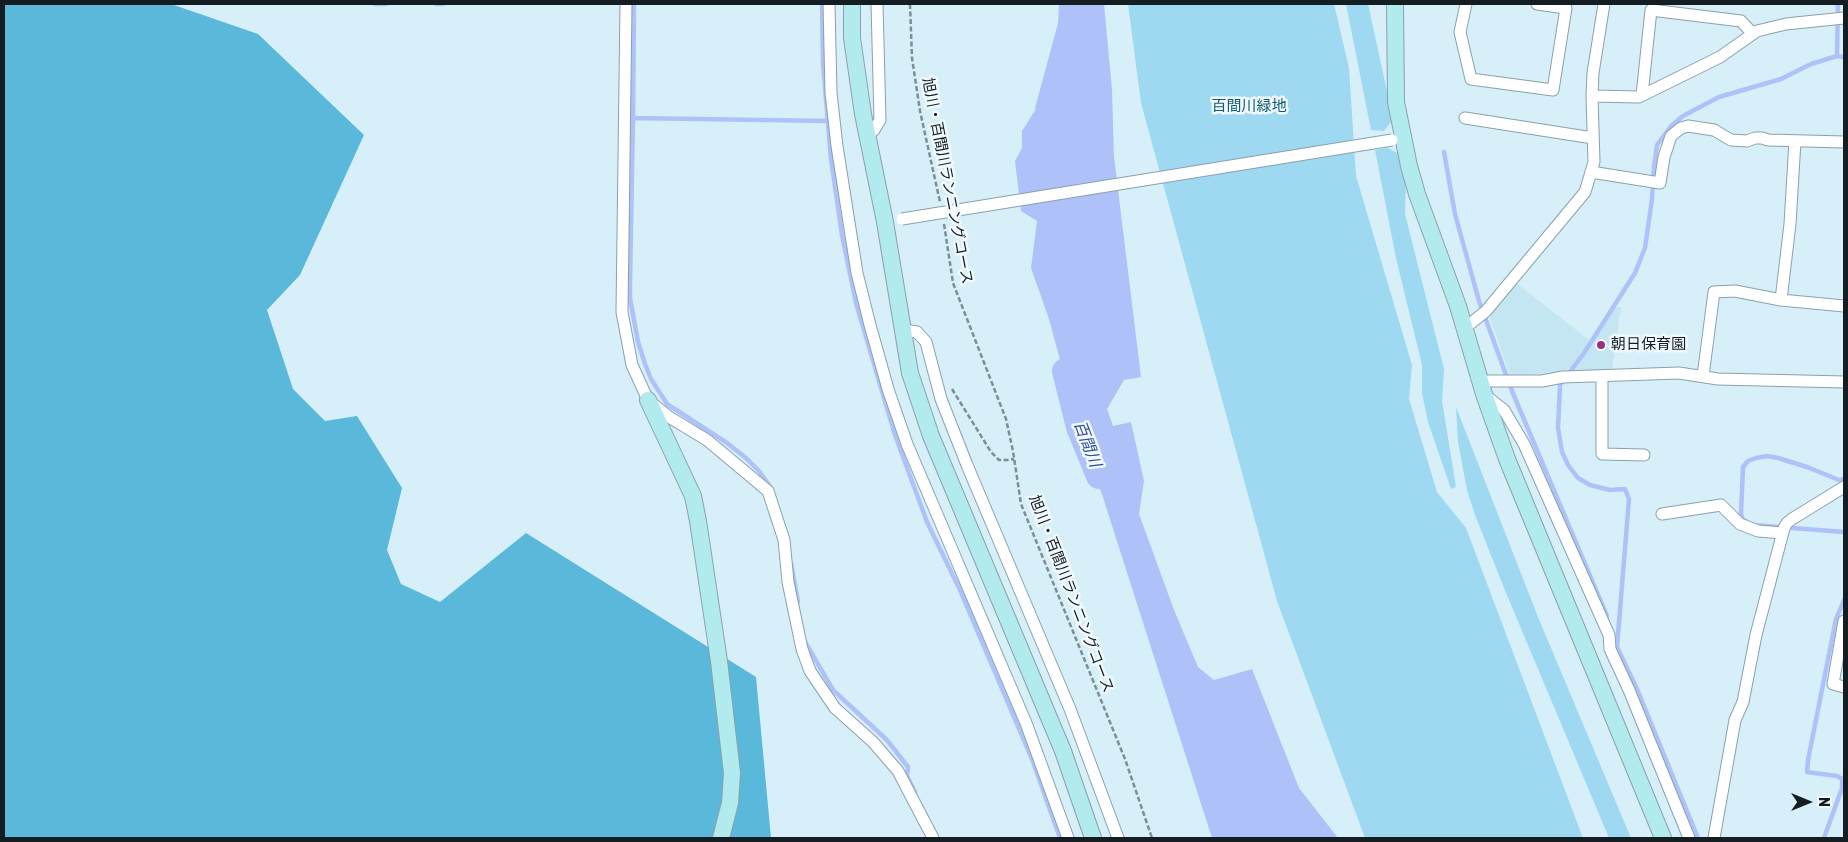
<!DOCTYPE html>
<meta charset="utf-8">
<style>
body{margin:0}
#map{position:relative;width:1848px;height:842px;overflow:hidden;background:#d7eff9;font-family:Rubik,sans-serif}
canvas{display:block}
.frame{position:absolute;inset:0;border:5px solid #141d21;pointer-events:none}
.north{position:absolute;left:1783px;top:777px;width:50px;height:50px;-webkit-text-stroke:4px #f0fafe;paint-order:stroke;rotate:90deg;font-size:14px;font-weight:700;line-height:20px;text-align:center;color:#141d21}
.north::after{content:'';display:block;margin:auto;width:18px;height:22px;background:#141d21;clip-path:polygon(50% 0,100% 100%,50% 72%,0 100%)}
</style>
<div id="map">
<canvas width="1848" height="842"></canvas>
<div class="frame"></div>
<div class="north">N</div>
</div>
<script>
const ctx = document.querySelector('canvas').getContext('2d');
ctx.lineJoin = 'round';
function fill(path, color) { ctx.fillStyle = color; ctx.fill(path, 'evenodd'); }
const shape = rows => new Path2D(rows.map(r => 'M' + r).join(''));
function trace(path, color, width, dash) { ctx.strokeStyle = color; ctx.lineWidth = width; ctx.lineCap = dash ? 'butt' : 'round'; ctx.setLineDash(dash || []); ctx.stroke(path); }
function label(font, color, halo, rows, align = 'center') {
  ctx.font = font + ' Rubik,"Noto Sans JP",sans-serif'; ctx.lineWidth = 5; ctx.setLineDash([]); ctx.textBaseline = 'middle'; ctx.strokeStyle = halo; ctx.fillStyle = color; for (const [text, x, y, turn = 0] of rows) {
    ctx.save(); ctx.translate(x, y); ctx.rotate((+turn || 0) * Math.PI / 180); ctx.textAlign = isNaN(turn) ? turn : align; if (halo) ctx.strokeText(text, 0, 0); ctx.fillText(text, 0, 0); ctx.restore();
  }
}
fill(shape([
 [1516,283,1593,343,1615,307,1621,307,1612,370,1574,370,1568,368,1564,373,1510,375,1489,315]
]), '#c4e5f2');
fill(shape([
 [1128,4,1334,4,1349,68,1356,176,1412,365,1409,399,1437,492,1466,528,1583,838,1365,838,1277,601,1141,103],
 [1346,4,1368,4,1393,119,1384,131,1371,130],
 [1388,148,1399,154,1406,178,1405,214,1444,369,1442,401,1456,487,1451,489,1428,422,1422,393,1422,365,1396,258,1375,150],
 [1456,407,1538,617,1631,838,1609,838,1504,588,1475,515,1467,490,1458,442]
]), '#9ed9f1');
fill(shape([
 [4,4,171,4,258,34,364,135,300,275,267,310,293,389,325,421,357,416,402,488,387,550,401,584,440,602,526,533,756,677,771,838,4,838]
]), '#5ab8da');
fill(shape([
 [1059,4,1104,4,1112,90,1114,157,1141,377,1124,380,1107,409,1113,426,1131,422,1144,481,1139,514,1174,610,1198,667,1214,680,1252,669,1299,788,1338,838,1212,838,1066,382,1049,319,1031,268,1037,221,1021,211,1015,161,1022,148,1022,131,1062,68]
]), '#aec2f9');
trace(shape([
 [375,4,386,4],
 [436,4,443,4],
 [634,4,633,118,828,121],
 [822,4,823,64,831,159,842,235,856,303,895,435,927,522,960,590,1032,759,1060,838],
 [1837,56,1838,4],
 [633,118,630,284,630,298,638,342,645,364,651,379,667,404,727,443,746,458,759,471,771,488],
 [1444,152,1455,214,1479,301,1512,391,1607,616],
 [1746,521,1743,520,1741,514,1743,467,1748,461,1756,458,1767,456,1778,458,1807,467,1839,480,1844,479],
 [1753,525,1844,532],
 [791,563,798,602],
 [804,640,833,690,887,740,908,767,907,776,915,792],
 [1698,838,1637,689,1617,647,1629,499,1625,489,1610,490,1590,485,1578,478,1568,465,1562,452,1558,428,1560,385,1584,353,1635,273,1645,248,1652,199,1654,167,1657,145,1671,126,1683,116,1719,97,1781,79,1811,64,1837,56,1844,57],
 [1824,838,1842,788,1842,779,1837,776,1807,772,1808,760,1836,619,1844,600]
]), '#aec2f9', 4.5);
trace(shape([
 [1048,110,1071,25,1072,4],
 [1065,371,1079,427,1099,476]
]), '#aec2f9', 26);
const street = shape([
 [626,4,622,312,632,365,648,400,669,417,707,440,768,491,784,540,788,582,802,649,810,671,835,708,873,742,898,771,933,838],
 [829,4,831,93,837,146,857,273,870,325,888,389,907,444,1026,723,1068,838],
 [1466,4,1460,32,1471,79,1553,90,1566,8,1537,4],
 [1642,95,1651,10,1741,21,1753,34],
 [1592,96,1593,73,1604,4],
 [1465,118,1593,138],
 [867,135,874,130,880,120,877,4],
 [1591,172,1660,183,1664,157,1671,136,1681,128,1688,126,1714,130,1731,140,1747,141,1755,138,1762,138,1768,140,1844,142],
 [1781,300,1790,224,1795,141],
 [1465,328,1486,311,1585,192,1594,162,1592,96,1639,97,1720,57,1757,31,1786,24,1844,18],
 [903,330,917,332,926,342,941,399,967,465,1070,709,1118,838],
 [1602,376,1602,454,1644,455],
 [1703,376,1714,292,1735,291,1781,300,1844,306],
 [1480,381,1542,381,1563,377,1679,373,1718,379,1844,382],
 [1485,395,1504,410,1524,444,1609,635,1610,649,1629,690,1689,838],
 [1662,514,1721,505,1740,524,1758,531,1782,533],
 [1844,621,1833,684,1844,687],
 [1714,838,1735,720,1743,702,1756,635,1784,528,1787,523,1792,519,1844,487]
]);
const secondary = shape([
 [852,4,852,38,863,114,885,222,910,373,931,436,1063,751,1093,838],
 [1395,4,1396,102,1409,166,1417,194,1458,306,1484,394,1507,459,1663,838],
 [648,400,693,496,698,521,719,661,732,773,730,803,721,838]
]);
trace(street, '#8aa1ab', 13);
trace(secondary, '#8aa1ab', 18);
trace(shape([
 [910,4,912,58,920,111,940,202],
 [944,224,953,283,1006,419,1013,451,1021,504,1125,759,1152,838],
 [952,389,991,452,999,460,1009,460,1014,459]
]), '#7d8e95', 2.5, [5, 2.5]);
trace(street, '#fff', 11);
trace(secondary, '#b2ebee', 16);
const streetBridge = shape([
 [902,219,1392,140]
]);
trace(streetBridge, '#8aa1ab', 13, []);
trace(streetBridge, '#fff', 11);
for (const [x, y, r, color] of [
 [1601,345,5,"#9e2d8a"]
]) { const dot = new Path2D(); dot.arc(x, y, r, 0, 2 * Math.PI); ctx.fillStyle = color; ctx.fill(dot); trace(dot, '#f0fafe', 2); }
label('15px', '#0f5c74', '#f0fafe', [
 ["百間川緑地",1249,107]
]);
label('15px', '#141d21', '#f0fafe', [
 ["旭川・百間川ランニングコース",947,181,79],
 ["旭川・百間川ランニングコース",1071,594,69]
]);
label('15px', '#141d21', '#f0fafe', [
 ["朝日保育園",1611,345]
], 'left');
label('italic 16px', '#374c9b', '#f0fafe', [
 ["百間川",1087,444,69]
]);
</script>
